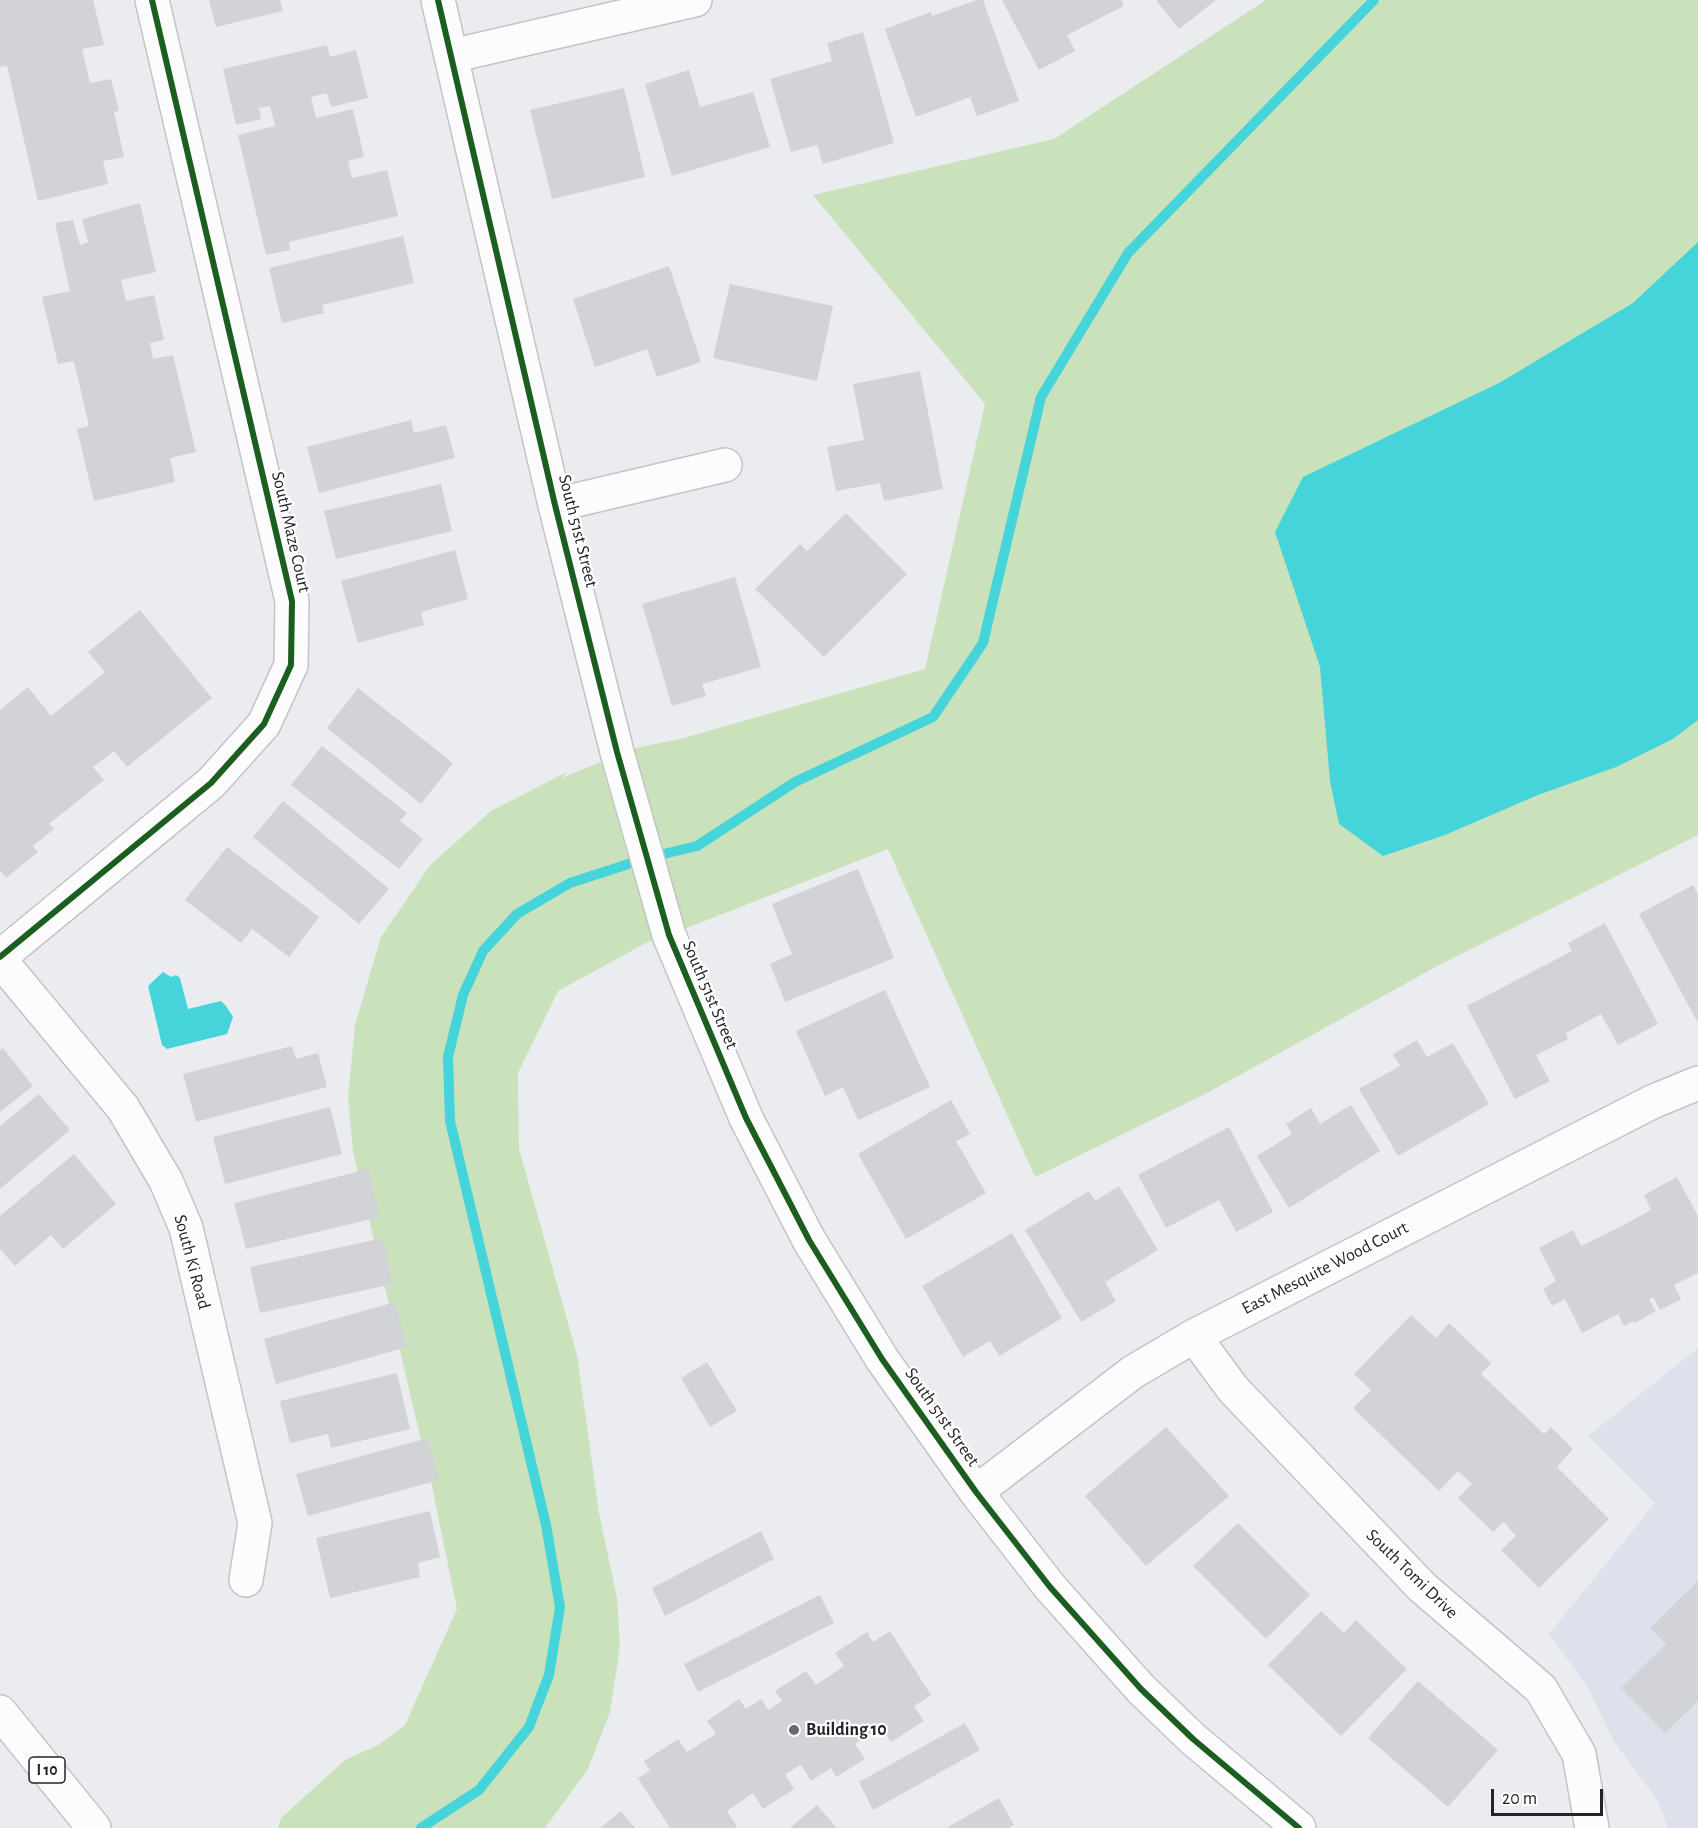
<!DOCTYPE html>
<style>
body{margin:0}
#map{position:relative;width:1698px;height:1828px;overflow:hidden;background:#eaecf0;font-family:"Alegreya Sans",sans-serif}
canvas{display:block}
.scale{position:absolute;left:1491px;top:1789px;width:112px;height:27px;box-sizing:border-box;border:3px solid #222426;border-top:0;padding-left:8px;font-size:18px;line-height:21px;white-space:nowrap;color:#222426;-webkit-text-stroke:4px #fff;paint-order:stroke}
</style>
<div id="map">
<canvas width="1698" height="1828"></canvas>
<div class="scale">20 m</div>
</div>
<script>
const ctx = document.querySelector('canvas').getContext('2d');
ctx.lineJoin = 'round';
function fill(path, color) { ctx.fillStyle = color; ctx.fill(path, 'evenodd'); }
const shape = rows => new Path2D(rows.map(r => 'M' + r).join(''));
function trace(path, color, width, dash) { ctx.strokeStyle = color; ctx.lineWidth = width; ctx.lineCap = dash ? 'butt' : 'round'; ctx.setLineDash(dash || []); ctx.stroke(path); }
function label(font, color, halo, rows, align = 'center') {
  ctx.font = font + ' "Alegreya Sans",sans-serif'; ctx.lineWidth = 4.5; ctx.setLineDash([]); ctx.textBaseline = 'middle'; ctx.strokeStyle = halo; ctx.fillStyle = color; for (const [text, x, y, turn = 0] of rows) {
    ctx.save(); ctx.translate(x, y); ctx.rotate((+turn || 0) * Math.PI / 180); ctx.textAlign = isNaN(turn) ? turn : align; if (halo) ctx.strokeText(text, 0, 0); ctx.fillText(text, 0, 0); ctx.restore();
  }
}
fill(shape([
 [1698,1348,1698,1828,1668,1828,1658,1801,1613,1740,1587,1686,1549,1634,1655,1503,1588,1436]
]), '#dde1eb');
fill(shape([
 [1266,0,1698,0,1698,835,1441,964,1207,1093,1035,1177,888,849,669,935,617,752,684,738,925,669,985,404,813,195,1054,139],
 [601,762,631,867,657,937,558,991,518,1073,519,1149,577,1355,599,1513,617,1598,620,1646,610,1712,588,1769,545,1828,278,1828,281,1818,345,1760,378,1745,405,1725,457,1609,432,1486,353,1152,348,1097,355,1025,381,937,431,864,491,811,567,772,562,778]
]), '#cae2bb');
fill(shape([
 [1698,242,1698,720,1673,739,1616,767,1538,795,1445,835,1383,856,1339,824,1330,781,1320,667,1275,532,1303,477,1499,383,1633,303],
 [163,972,171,977,176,975,180,978,188,1009,221,1001,226,1006,233,1017,227,1034,167,1049,162,1045,148,986]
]), '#46d4db');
trace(shape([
 [421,1828,479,1790,529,1727,549,1675,560,1607,546,1525,450,1121,448,1057,463,995,483,951,517,914,570,883,647,858,697,846,795,782,933,717,983,643,1041,397,1128,253,1374,0]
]), '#46d4db', 10);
fill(shape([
 [0,0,93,0,104,45,82,49,90,83,111,79,119,111,114,112,124,157,103,161,108,184,38,201,7,66,0,67],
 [209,0,280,0,283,11,216,27],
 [977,0,983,0,1019,101,977,116,970,97,916,117,885,29,931,12,932,16],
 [1002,0,1121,0,1124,6,1067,35,1075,51,1039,70],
 [1156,0,1216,0,1179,29],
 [863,32,894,143,823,164,817,145,791,152,770,79,832,61,827,43],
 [327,45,330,57,356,50,368,98,331,107,327,93,311,97,316,118,353,109,364,157,348,161,352,178,387,170,398,216,289,242,290,250,266,255,238,135,275,126,270,106,259,108,261,119,236,125,223,69],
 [689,70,700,107,753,92,770,147,672,176,645,84],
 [624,88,645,177,552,199,530,110],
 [140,203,156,272,121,280,126,301,154,295,164,340,150,343,153,359,173,355,196,452,170,458,175,482,94,501,77,429,89,426,74,361,58,364,42,297,70,291,55,223,73,220,80,245,88,242,82,219],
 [403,236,414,283,322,305,324,313,282,323,269,268],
 [669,266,701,362,657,377,647,349,595,367,573,299],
 [730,284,833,306,817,381,713,358],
 [920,371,943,489,884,501,880,483,836,491,827,447,864,440,853,384],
 [411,420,414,433,446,425,455,458,319,493,307,447],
 [441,484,452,531,336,559,324,511],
 [846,513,907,574,824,657,755,589,800,544,807,551],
 [455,550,468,599,421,612,424,625,358,643,341,581],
 [735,577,761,667,702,684,706,696,672,706,642,604],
 [140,610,212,698,127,767,114,751,93,767,104,780,49,824,54,829,33,846,38,852,6,878,0,870,0,710,28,687,51,716,105,672,88,652],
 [358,688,453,763,421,804,327,728],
 [322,746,407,813,400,821,423,839,399,869,291,785],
 [283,801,389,889,359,924,253,837],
 [227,847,319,917,289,957,252,929,241,943,185,900],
 [858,869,894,958,785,1002,770,964,792,954,772,904],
 [1693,885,1698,895,1698,1023,1639,914],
 [1605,923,1658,1024,1618,1045,1601,1014,1566,1033,1568,1039,1536,1055,1550,1081,1515,1099,1467,1006,1572,951,1568,943],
 [885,990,930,1087,858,1120,843,1087,825,1096,796,1031],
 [1417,1040,1427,1057,1453,1043,1489,1104,1398,1156,1359,1089,1400,1066,1393,1054],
 [292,1046,296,1059,318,1053,327,1087,196,1122,183,1074],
 [3,1048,33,1086,0,1112,0,1050],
 [39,1094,70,1130,0,1189,0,1126],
 [951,1100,970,1134,956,1141,986,1193,906,1239,858,1154],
 [1351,1105,1380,1151,1289,1208,1257,1156,1292,1134,1286,1124,1311,1108,1320,1124],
 [330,1107,342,1154,225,1184,213,1137],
 [1229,1127,1273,1212,1236,1232,1219,1200,1166,1228,1138,1175],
 [74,1154,116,1204,63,1249,51,1235,15,1266,0,1249,0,1216],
 [368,1169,380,1217,246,1249,234,1203],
 [1677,1177,1698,1216,1698,1273,1674,1285,1681,1299,1660,1310,1653,1297,1649,1299,1656,1311,1635,1323,1634,1321,1624,1326,1618,1314,1582,1333,1565,1299,1552,1306,1543,1289,1556,1281,1539,1248,1573,1230,1581,1246,1618,1228,1651,1210,1644,1195],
 [1119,1186,1158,1250,1105,1282,1116,1301,1081,1322,1025,1230,1089,1191,1095,1201],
 [1012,1233,1062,1318,999,1356,990,1341,963,1357,922,1286],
 [383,1238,393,1284,260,1313,250,1267],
 [395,1302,407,1347,276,1384,264,1339],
 [1411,1315,1436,1338,1449,1323,1491,1363,1481,1374,1544,1434,1551,1427,1573,1449,1557,1467,1609,1519,1539,1588,1501,1550,1516,1536,1504,1522,1493,1532,1458,1498,1472,1484,1458,1471,1439,1491,1353,1408,1371,1390,1354,1374],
 [707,1362,737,1411,710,1427,681,1378],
 [397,1373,410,1429,331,1448,328,1434,290,1443,280,1401],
 [1166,1427,1229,1496,1146,1566,1085,1496],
 [428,1438,439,1480,308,1516,296,1474],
 [430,1511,440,1557,418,1563,420,1577,330,1598,316,1538],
 [1238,1523,1310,1595,1266,1639,1193,1566],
 [761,1531,774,1559,665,1616,652,1588],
 [1698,1581,1698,1701,1665,1733,1621,1688,1666,1644,1650,1628],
 [820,1595,834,1623,698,1692,684,1664],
 [1321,1611,1344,1633,1356,1620,1407,1669,1341,1736,1268,1665],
 [890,1631,931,1695,914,1706,924,1721,891,1742,881,1727,855,1744,865,1759,836,1777,831,1768,811,1781,801,1765,785,1774,794,1789,763,1809,753,1793,727,1811,737,1827,735,1828,670,1828,638,1778,650,1771,644,1761,678,1739,687,1752,716,1734,707,1721,739,1699,746,1709,761,1699,768,1710,782,1701,775,1691,806,1671,816,1685,844,1666,835,1653,867,1632,873,1642],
 [1418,1681,1498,1750,1448,1807,1368,1738],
 [965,1723,980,1750,873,1810,859,1782],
 [999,1798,1014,1825,1008,1828,946,1828],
 [817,1805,837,1828,790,1828],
 [621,1811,635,1828,600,1828]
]), '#d1d3d6');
const minor = shape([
 [438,0,555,505,617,752,669,935,746,1118,809,1240,882,1359,976,1492,1050,1587,1141,1689,1193,1739,1299,1828],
 [451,56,695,0],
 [555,505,725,465],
 [0,957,211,783,264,724,291,665,292,601,152,0],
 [0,960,123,1108,166,1181,186,1228,255,1523,246,1580],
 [1194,1336,1233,1389,1423,1588,1541,1689,1579,1754,1592,1828],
 [976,1492,1133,1372,1194,1336,1652,1102,1698,1083]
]);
const highway = shape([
 [0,1712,94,1828]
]);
trace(minor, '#c2c4c7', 36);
trace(highway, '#c2c4c7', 36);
trace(minor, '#fcfcfd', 33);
trace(highway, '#fcfcfd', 33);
trace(shape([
 [438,0,555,505,617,752,669,935,746,1118,809,1240,882,1359,976,1492,1050,1587,1141,1689,1193,1739,1299,1828],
 [0,957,211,783,264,724,291,665,292,601,152,0]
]), '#1b5e20', 6);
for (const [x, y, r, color] of [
 [794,1730,6,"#686a6d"]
]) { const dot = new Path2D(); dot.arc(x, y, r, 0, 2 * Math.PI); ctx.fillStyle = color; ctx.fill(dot); trace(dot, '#fff', 2); }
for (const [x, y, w] of [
 [47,1770,36]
]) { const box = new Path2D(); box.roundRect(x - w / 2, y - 13, w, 26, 4.5); ctx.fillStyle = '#fff'; ctx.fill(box); trace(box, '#222426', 1.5); }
label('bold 16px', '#222426', null, [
 ["I 10",47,1770]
]);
label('18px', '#222426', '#fff', [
 ["South 51st Street",578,531,76],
 ["South Maze Court",291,532,77],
 ["South 51st Street",710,995,67],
 ["South Ki Road",192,1262,75],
 ["East Mesquite Wood Court",1325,1268,-27],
 ["South 51st Street",942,1417,55],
 ["South Tomi Drive",1412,1574,44]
]);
label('bold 18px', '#222426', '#fff', [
 ["Building 10",806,1730]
], 'left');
</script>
